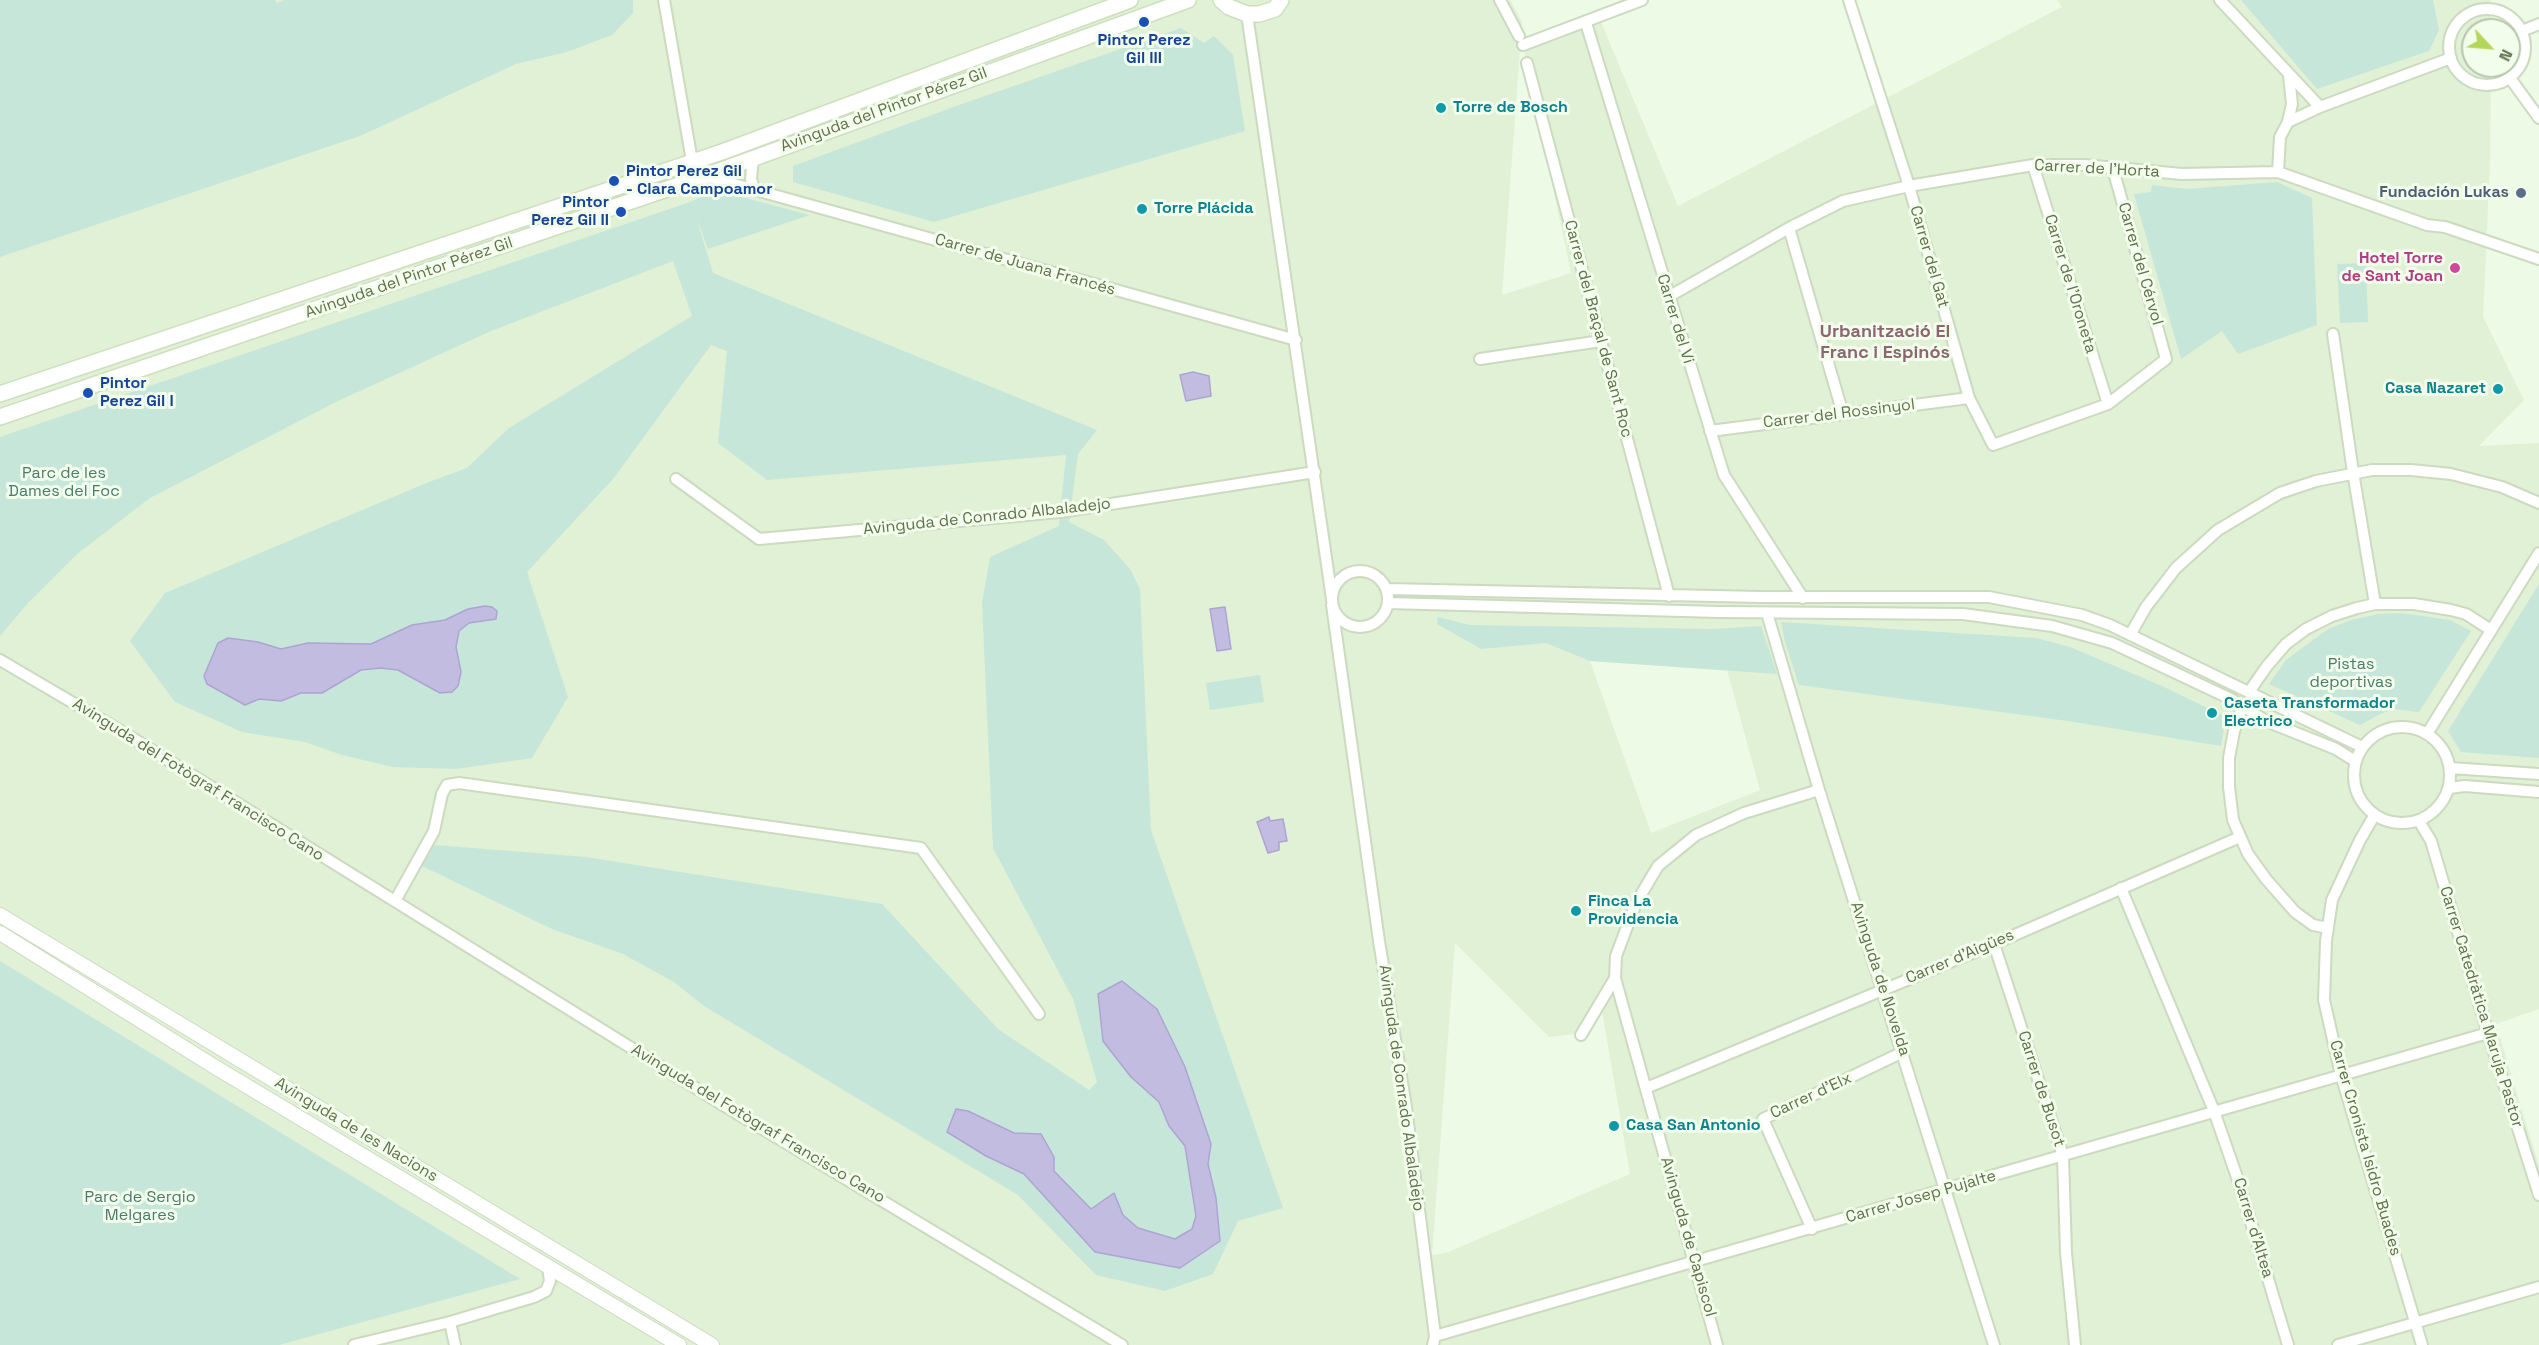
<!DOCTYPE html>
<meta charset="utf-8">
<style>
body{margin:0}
#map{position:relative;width:2539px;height:1345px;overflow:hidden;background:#edfae6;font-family:"Space Grotesk",sans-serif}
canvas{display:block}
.north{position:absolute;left:2461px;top:18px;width:60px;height:60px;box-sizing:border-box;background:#f2fdeb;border:2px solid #b8c5ac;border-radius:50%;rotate:116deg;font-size:16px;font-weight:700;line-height:24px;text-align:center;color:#62704d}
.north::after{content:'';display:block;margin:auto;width:21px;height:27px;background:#b5d757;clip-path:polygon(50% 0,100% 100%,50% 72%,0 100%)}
</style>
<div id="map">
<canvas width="2539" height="1345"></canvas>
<div class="north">N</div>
</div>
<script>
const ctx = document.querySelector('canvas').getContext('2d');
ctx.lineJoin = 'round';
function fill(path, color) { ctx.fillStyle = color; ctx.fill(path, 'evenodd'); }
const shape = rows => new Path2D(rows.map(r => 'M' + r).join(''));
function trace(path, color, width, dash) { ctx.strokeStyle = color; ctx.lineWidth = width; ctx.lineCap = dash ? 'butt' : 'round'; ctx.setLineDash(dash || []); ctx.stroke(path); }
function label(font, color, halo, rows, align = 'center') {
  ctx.font = font + ' "Space Grotesk",sans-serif'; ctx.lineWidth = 6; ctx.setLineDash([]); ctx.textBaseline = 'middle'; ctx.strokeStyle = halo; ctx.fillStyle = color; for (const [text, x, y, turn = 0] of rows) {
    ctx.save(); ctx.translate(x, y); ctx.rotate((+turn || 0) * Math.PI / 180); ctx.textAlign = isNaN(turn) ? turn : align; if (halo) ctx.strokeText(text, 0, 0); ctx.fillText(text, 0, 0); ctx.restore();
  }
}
fill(shape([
 [0,0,1510,0,1522,22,1502,295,1571,273,1523,45,1596,10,1678,206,2062,7,2057,0,2491,0,2491,30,2473,30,2473,66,2491,66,2490,162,2483,317,2524,400,2479,446,2539,443,2539,1009,2496,1024,2539,1166,2539,1345,0,1345],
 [1590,661,1727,670,1760,790,1651,833],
 [1455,943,1549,1037,1575,1034,1599,993,1630,1174,1446,1253,1432,1255]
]), '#e0f1d5');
fill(shape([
 [0,0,275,0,277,3,284,0,633,0,633,13,612,35,567,52,516,64,360,136,0,257],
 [2241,0,2433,0,2439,30,2429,51,2317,89],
 [1181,28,1204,43,1214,36,1233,55,1245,131,934,222,793,182,793,166,959,105],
 [2277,182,2312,198,2317,325,2238,354,2222,331,2181,359,2134,194,2151,192,2152,185,2187,189],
 [713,192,723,192,810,215,708,249,696,217,713,273,1097,430,1078,454,1069,522,1104,540,1130,569,1140,589,1151,830,1283,1208,1238,1221,1213,1274,1165,1291,1096,1275,1018,1195,704,1006,674,982,623,954,552,929,422,866,435,845,586,857,882,904,998,1029,1089,1090,1097,1082,1073,999,993,848,982,603,990,557,1059,526,1066,455,767,480,718,443,727,351,711,345,613,479,527,572,568,697,532,758,456,769,393,767,342,755,305,742,242,732,175,702,130,641,165,593,429,482,467,468,509,428,692,316,673,261,491,331,338,401,150,498,77,554,28,603,0,636,0,437,690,202],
 [2366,263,2368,322,2340,323,2337,264],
 [2539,584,2539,758,2461,752,2448,731],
 [2401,613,2450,620,2471,631,2419,712,2394,709,2380,714,2360,725,2269,684,2286,660,2328,629,2351,620,2378,614],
 [1438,617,1470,625,1713,629,1761,626,1777,674,1590,661,1546,643,1481,649,1437,624],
 [1781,622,2036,638,2070,647,2162,686,2226,717,2221,746,2068,721,1799,685,1785,642],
 [1260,675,1264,702,1210,710,1206,683],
 [0,961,520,1279,279,1345,0,1345]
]), '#c6e6da');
const water = shape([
 [1193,372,1209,376,1211,396,1186,401,1180,375,1193,372],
 [485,606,492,607,497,611,496,619,469,623,459,631,456,647,461,672,458,686,452,692,440,693,398,670,381,668,361,670,322,693,301,693,281,701,259,699,245,705,207,684,204,676,218,643,228,638,258,642,281,649,308,643,371,644,412,625,445,620,468,609,485,606],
 [1225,607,1231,649,1217,651,1210,609,1225,607],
 [1269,817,1270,821,1283,819,1287,841,1279,842,1279,850,1268,853,1257,822,1269,817],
 [1122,981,1157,1009,1185,1067,1211,1144,1208,1164,1216,1198,1220,1241,1180,1268,1095,1252,1024,1174,986,1156,947,1132,956,1109,968,1111,1014,1133,1041,1134,1054,1157,1054,1171,1091,1209,1114,1193,1123,1215,1138,1228,1175,1239,1192,1229,1196,1216,1185,1146,1169,1126,1159,1102,1131,1077,1103,1041,1098,994,1122,981]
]);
fill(water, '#c3bce1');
trace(water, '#ada4d2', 1.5);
const minor = shape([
 [664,0,692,161,705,176,1296,340],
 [1500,0,1519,36],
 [1849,0,1909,186,1969,398,1993,445,2108,404,2166,359,2113,169],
 [2220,0,2320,107],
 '2449 47a38 38 0 1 1 76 0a38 38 0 1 1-76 0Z',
 [1247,14,1332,599],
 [1586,23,1724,475,1803,598],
 [2522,31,2539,24],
 [1523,45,1642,0],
 [1527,63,1669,596],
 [2510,78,2539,118],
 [2288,122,2292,104,2289,76],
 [753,158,751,179,754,189],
 [2033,165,2108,404],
 [2278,172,2280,137,2288,122,2320,107,2451,58],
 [1789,228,1843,414],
 [1668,297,1789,228,1843,201,1909,186,2033,165,2084,165,2182,174,2278,172,2427,225,2445,227,2539,259],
 [2333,334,2353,472,2375,604],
 [1480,359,1601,341],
 [1710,431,1969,398],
 [676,479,759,539,1060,512,1315,472],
 '1332 599a28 28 0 1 1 56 0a28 28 0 1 1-56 0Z',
 [1387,589,1761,597,1989,597,2082,615,2110,625,2362,747],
 [1388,603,1719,612,1963,614,2052,626,2112,643,2231,699,2266,721,2336,749,2355,761],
 [1332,605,1379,941,1406,1107,1435,1336,1433,1345],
 [1767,613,1819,790,1994,1345],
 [2130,635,2146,607,2176,568,2218,530,2280,493,2316,481,2372,470,2411,470,2451,474,2502,487,2539,503],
 [0,660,121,731,728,1108,1122,1345],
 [2249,692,2267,666,2286,644,2306,629,2332,616,2357,608,2375,604,2414,604,2451,610,2466,614,2491,630],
 [2243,705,2234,731,2229,758,2229,787,2233,820,2248,854,2266,879,2295,912,2313,925,2328,928],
 '2354 775a48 48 0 1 1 96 0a48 48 0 1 1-96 0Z',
 [2427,734,2539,553],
 [2450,768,2539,774],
 [2449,788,2465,786,2539,792],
 [2374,816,2360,840,2332,900,2326,941,2324,1000,2341,1075,2422,1345],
 [2419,821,2431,841,2487,1030,2539,1195],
 [2121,888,2214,1111,2240,1186,2288,1345],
 [395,901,434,831,442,794,447,785,459,783,921,848,1039,1014],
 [1994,944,2063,1156,2066,1253,2075,1345],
 [1581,1035,1615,978],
 [1646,1088,1994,944,2240,837],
 [1812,1229,1763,1119,1903,1052],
 [450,1322,455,1345],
 [1435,1336,2488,1033],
 [354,1345,450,1322,534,1297,546,1291,550,1281,548,1267],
 [1717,1345,1615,978,1616,956,1636,903,1658,866,1696,835,1744,813,1819,790],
 [2338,1345,2539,1287]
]);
const tertiary = shape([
 [0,915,712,1345],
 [0,933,215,1067,679,1345]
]);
const secondary = shape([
 [1221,0,1229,7,1247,14,1259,14,1275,9,1281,0],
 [0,394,722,152,1130,0],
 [0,417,705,176,1188,0]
]);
trace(minor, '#ccdabf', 14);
trace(tertiary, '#ccdabf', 16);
trace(secondary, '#cedfbe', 18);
trace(minor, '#fff', 10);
trace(tertiary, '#fff', 14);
trace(secondary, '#fff', 15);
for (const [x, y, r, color] of [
 [1144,22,6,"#1a4fb4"],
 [1441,108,6,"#0f9aa8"],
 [614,181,6,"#1a4fb4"],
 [2521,193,6,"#5c6f8a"],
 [1142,209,6,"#0f9aa8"],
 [621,212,6,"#1a4fb4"],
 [2455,268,6,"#d1479c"],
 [2498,389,6,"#0f9aa8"],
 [88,393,6,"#1a4fb4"],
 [2212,713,6,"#0f9aa8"],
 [1576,911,6,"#0f9aa8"],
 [1614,1126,6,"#0f9aa8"]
]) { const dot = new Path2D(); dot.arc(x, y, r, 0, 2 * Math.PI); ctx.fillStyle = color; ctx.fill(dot); trace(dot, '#f2fdeb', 2); }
label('bold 16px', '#164399', '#f2fdeb', [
 ["Pintor Perez",1144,41,"center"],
 ["Gil III",1144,59,"center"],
 ["Pintor Perez Gil",626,172],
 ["- Clara Campoamor",626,190],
 ["Pintor",609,203,"right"],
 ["Perez Gil II",609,221,"right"],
 ["Pintor",100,384],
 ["Perez Gil I",100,402]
], 'left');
label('bold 16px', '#0d838f', '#f2fdeb', [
 ["Torre de Bosch",1453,108],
 ["Torre Plácida",1154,209],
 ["Casa Nazaret",2486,389,"right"],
 ["Caseta Transformador",2224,704],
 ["Electrico",2224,722],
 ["Finca La",1588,902],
 ["Providencia",1588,920],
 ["Casa San Antonio",1626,1126]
], 'left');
label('16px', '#62704d', '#f2fdeb', [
 ["Avinguda del Pintor Pérez Gil",884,110,-20],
 ["Carrer de l'Horta",2097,169,3],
 ["Carrer del Gat",1929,257,74],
 ["Carrer del Cérvol",2140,264,74],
 ["Carrer de Juana Francés",1025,265,16],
 ["Avinguda del Pintor Pérez Gil",409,278,-19],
 ["Carrer de l'Oroneta",2070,284,73],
 ["Carrer del Vi",1675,319,73],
 ["Carrer del Braçal de Sant Roc",1598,329,75],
 ["Carrer del Rossinyol",1839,414,-7],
 ["Avinguda de Conrado Albaladejo",987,517,-6],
 ["Avinguda del Fotògraf Francisco Cano",198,780,32],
 ["Carrer d'Aigües",1960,957,-23],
 ["Avinguda de Novelda",1880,979,72],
 ["Carrer Catedràtica Maruja Pastor",2481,1007,73],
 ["Avinguda de Conrado Albaladejo",1401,1088,82],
 ["Carrer de Busot",2041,1089,72],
 ["Carrer d’Elx",1811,1096,-25],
 ["Avinguda del Fotògraf Francisco Cano",758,1124,31],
 ["Avinguda de les Nacions",356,1130,31],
 ["Carrer Cronista Isidro Buades",2365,1148,74],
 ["Carrer Josep Pujalte",1921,1197,-16],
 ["Carrer d'Altea",2253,1228,73],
 ["Avinguda de Capiscol",1688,1237,74]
]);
label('bold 16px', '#4e5e75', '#f2fdeb', [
 ["Fundación Lukas",2509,193]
], 'right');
label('bold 16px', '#b23c85', '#f2fdeb', [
 ["Hotel Torre",2443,259],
 ["de Sant Joan",2443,277]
], 'right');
label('16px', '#4a7a6e', '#f2fdeb', [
 ["Parc de les",64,474],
 ["Dames del Foc",64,492],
 ["Pistas",2351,665],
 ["deportivas",2351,683],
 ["Parc de Sergio",140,1198],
 ["Melgares",140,1216]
]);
label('bold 18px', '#8c6671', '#f2fdeb', [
 ["Urbanització El",1885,332],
 ["Franc i Espinós",1885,353]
]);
</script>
